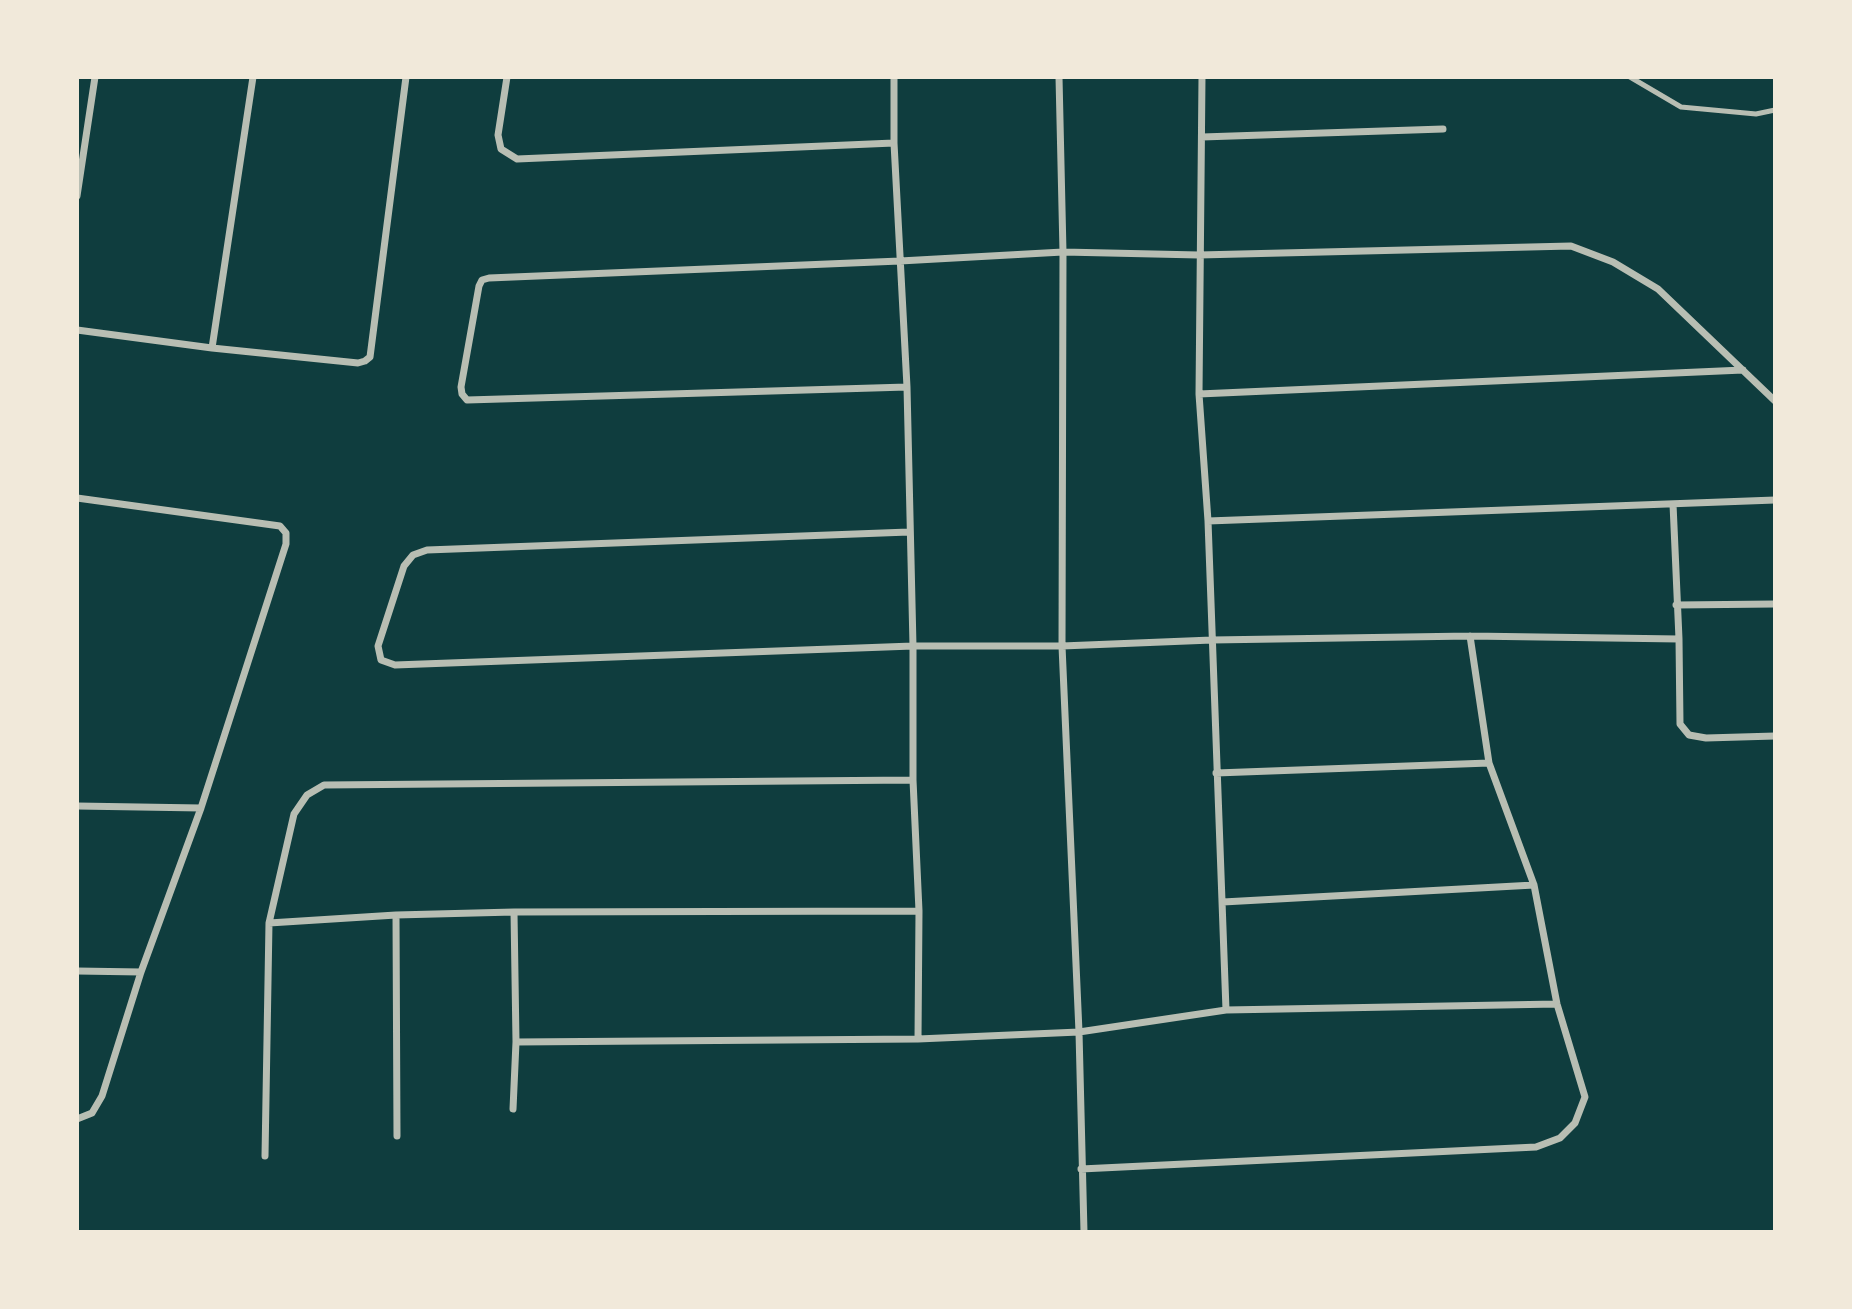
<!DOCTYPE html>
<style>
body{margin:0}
#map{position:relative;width:1852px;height:1309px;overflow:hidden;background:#0f3d3e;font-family:"Public Sans",sans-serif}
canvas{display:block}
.frame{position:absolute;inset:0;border:79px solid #f1e9da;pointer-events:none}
</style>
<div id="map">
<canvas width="1852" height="1309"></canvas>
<div class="frame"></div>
</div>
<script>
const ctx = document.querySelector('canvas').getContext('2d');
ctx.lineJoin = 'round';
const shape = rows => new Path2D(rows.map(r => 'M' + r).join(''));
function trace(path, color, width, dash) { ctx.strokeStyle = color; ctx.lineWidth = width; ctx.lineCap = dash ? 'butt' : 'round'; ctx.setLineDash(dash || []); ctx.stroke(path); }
trace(shape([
 [1630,77,1681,107,1756,114,1775,110]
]), '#b8beb3', 5);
trace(shape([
 [507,77,498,135,501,149,517,159,894,143],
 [894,77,894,143,907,387,913,646,913,780,919,911,918,1039],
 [1059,77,1063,252,1062,646,1079,1032,1084,1232],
 [1202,77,1199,394,1208,521,1226,1010],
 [1202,137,1443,129],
 [77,196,95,77],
 [77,330,212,348,358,363,365,361,370,357,406,77],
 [212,348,253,77],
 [907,387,467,400,462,394,461,387,479,286,482,280,489,278,900,261,1063,252,1199,255,1571,246,1613,262,1658,289,1775,401],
 [1199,394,1743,370],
 [77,498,280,526,286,533,286,544,201,808,141,972,102,1096,92,1113,77,1119],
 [1673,504,1679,639,1680,724,1689,735,1706,738,1775,736],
 [1208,521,1775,500],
 [909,532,427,550,413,555,404,566,378,646,381,660,395,665,913,646,1062,646,1212,640,1470,636,1679,639],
 [1676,605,1775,604],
 [1216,773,1489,763],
 [77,806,201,808],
 [1223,902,1534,885],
 [396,915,397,1136],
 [269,923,396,915,514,912,919,911],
 [77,971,141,972],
 [516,1042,918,1039,1079,1032,1226,1010,1557,1004],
 [513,1109,516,1042,514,912],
 [265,1156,269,923,294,814,307,795,324,785,913,780],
 [1081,1169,1536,1147,1560,1138,1575,1123,1585,1097,1557,1004,1534,885,1489,763,1470,636]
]), '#b8beb3', 7);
</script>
